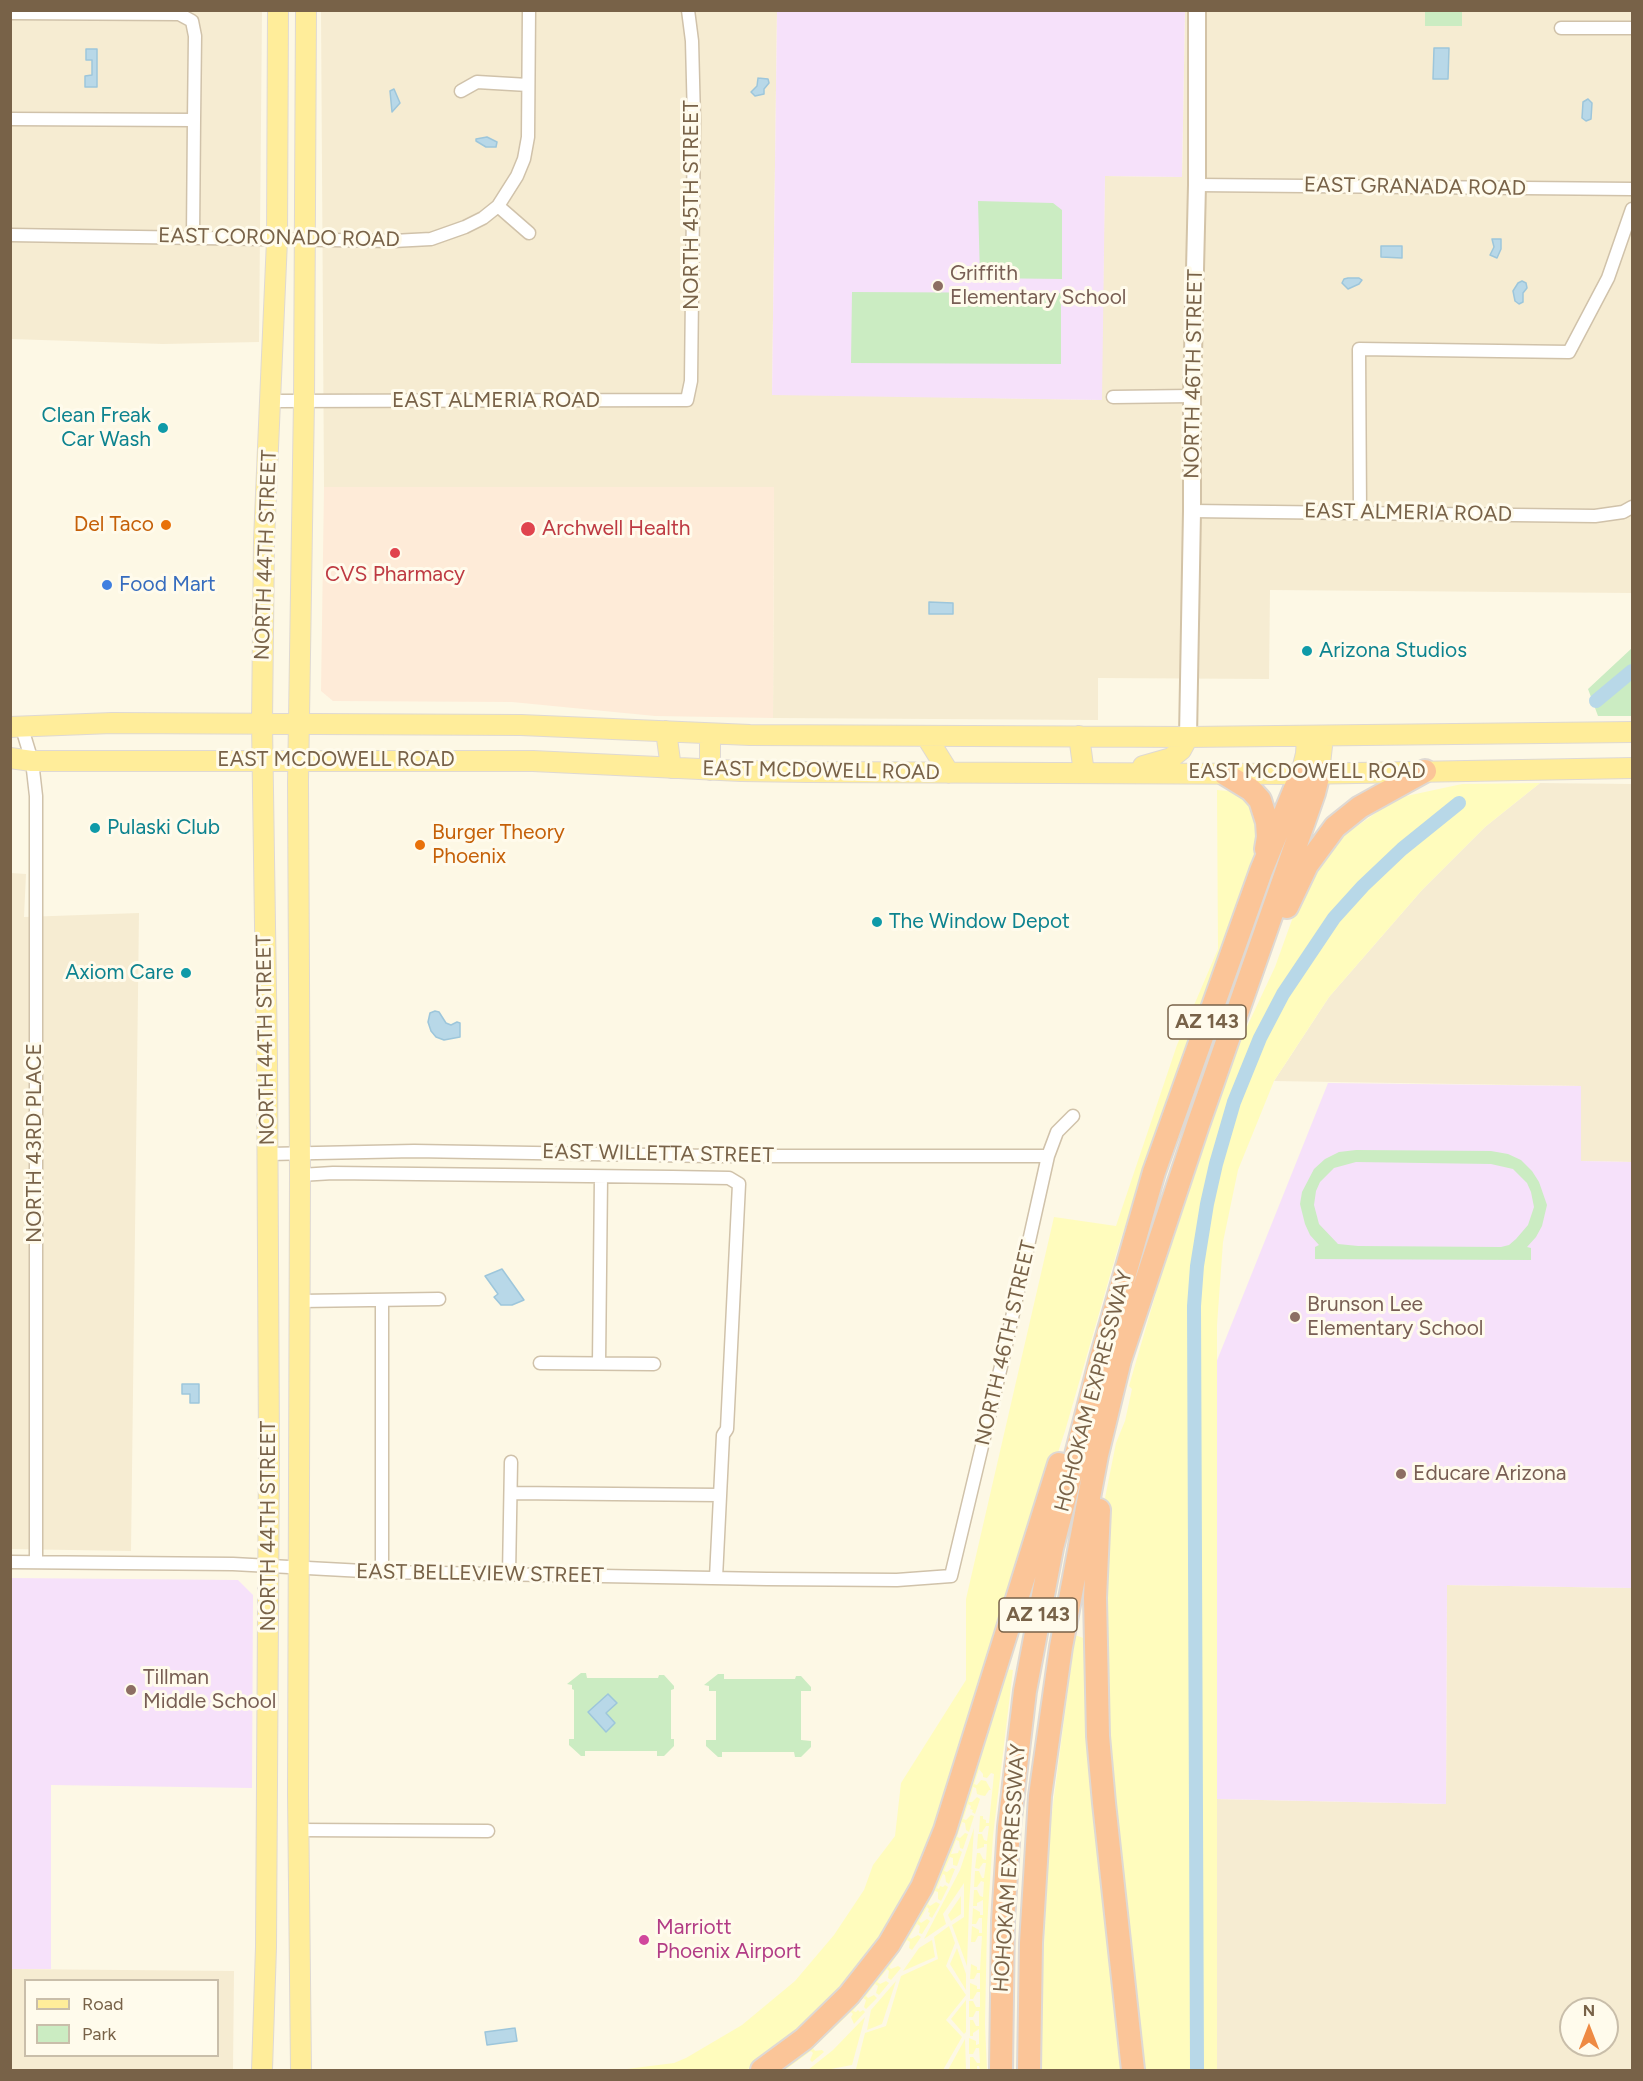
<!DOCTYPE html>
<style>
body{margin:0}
#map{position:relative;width:1643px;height:2081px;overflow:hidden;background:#fdf8e5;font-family:Figtree,sans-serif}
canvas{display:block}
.frame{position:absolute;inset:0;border:12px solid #786248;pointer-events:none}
.legend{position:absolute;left:24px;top:1979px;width:195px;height:78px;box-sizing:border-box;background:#fffbec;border:2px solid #c9beaa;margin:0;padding:8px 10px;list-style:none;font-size:18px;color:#786248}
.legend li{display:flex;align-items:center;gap:12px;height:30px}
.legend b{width:30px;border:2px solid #c9beaa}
.north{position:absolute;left:1559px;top:1997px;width:60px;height:60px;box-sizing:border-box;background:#fffbec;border:2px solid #c9beaa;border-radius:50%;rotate:0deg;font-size:16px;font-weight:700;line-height:24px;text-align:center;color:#786248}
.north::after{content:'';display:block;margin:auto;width:21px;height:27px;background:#ee8a43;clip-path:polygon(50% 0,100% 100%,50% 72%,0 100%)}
</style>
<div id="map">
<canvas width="1643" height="2081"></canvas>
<div class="frame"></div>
<ul class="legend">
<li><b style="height:8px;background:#ffed9a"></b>Road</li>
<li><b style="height:16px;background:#cbecc2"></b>Park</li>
</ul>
<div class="north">N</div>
</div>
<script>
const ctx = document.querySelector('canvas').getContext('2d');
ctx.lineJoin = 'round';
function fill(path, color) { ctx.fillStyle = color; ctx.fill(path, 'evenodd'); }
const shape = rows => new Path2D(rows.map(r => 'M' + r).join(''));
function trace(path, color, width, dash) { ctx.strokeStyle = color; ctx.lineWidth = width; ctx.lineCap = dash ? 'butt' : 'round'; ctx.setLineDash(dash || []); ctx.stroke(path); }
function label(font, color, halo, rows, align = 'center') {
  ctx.font = font + ' Figtree,sans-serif'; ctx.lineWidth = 6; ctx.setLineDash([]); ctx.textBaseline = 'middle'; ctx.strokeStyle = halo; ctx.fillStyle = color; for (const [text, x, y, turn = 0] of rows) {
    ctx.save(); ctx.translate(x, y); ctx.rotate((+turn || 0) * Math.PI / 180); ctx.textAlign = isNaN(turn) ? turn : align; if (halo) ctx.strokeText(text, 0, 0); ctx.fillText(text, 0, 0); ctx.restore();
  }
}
fill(shape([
 [11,11,262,11,259,342,163,344,11,339],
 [321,11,777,11,772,394,1101,400,1105,176,1182,177,1185,11,1632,11,1632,593,1270,590,1269,679,1098,678,1098,720,773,718,774,487,324,487],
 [1540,783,1632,784,1632,1162,1581,1161,1581,1086,1274,1081,1329,997,1422,890,1485,827],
 [11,873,26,874,24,917,139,913,131,1551,11,1549],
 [1447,1585,1632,1588,1632,2070,1217,2070,1216,1799,1446,1804],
 [1571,2009,1607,2009,1607,2045,1571,2045],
 [11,1969,234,1971,233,2070,11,2070],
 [26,1980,218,1980,218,2056,26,2056]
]), '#f6ecd2');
fill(shape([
 [324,487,774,487,773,718,655,716,512,702,333,701,321,691]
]), '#feebd8');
fill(shape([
 [777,11,1185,11,1182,177,1105,176,1102,400,772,395],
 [1328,1083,1581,1086,1581,1161,1632,1162,1632,1588,1447,1585,1446,1804,1216,1799,1216,1363],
 [11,1578,238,1580,253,1595,252,1788,51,1785,51,1969,11,1969]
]), '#f6e1fa');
fill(shape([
 [1425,11,1462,11,1462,26,1425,26],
 [978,201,1053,203,1062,210,1062,279,980,278],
 [852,292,1061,293,1061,364,851,363],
 [1632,645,1632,716,1598,716,1588,689,1632,648],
 [1356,1150,1491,1151,1508,1154,1521,1160,1532,1171,1539,1182,1547,1205,1542,1226,1536,1237,1527,1247,1531,1248,1531,1260,1315,1259,1315,1247,1319,1245,1310,1235,1305,1224,1300,1204,1302,1192,1314,1169,1325,1159,1339,1152],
 [1356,1162,1491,1164,1513,1169,1527,1183,1531,1192,1534,1207,1528,1225,1516,1239,1509,1245,1501,1247,1358,1246,1338,1244,1319,1224,1314,1205,1316,1191,1320,1182,1334,1168],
 [581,1673,586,1673,587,1678,658,1678,659,1675,664,1675,674,1686,674,1689,671,1690,671,1739,674,1739,674,1746,664,1756,657,1756,657,1751,585,1751,585,1756,581,1756,569,1745,569,1739,574,1739,574,1690,572,1689,572,1685,567,1684],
 [718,1674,724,1674,724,1679,795,1679,796,1676,801,1676,811,1687,811,1691,801,1691,801,1740,811,1741,811,1747,801,1757,795,1757,794,1752,722,1752,722,1757,718,1757,706,1746,706,1740,716,1740,716,1691,709,1691,709,1686,704,1685]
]), '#cbecc2');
fill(shape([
 [1540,783,1485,827,1422,890,1329,997,1274,1081,1238,1170,1223,1242,1217,1325,1217,2070,1144,2070,1111,1786,1104,1655,1104,1503,1116,1443,1125,1421,1132,1389,1129,1386,1160,1279,1237,1048,1275,967,1307,878,1343,836,1397,798,1462,784],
 [1217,790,1239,792,1261,815,1256,854,1160,1121,1118,1248,1065,1431,928,1849,891,1924,850,1980,805,2023,748,2069,619,2070,674,2063,686,2058,742,2025,795,1981,834,1935,864,1890,873,1865,895,1836,901,1783,966,1680,966,1599,1054,1217,1116,1226,1177,1045,1218,949],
 [1075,1635,1086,1639,1126,2070,1041,2070,1042,1986,1050,1828],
 [1004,1669,1013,1670,993,1836,987,1926,985,2024,987,2070,980,2070,979,2066,977,2066,977,2070,970,2070,970,2057,973,2057,977,2063,980,2063,979,2048,976,2048,973,2054,969,2054,969,2038,976,2041,976,2045,979,2044,979,2029,973,2033,973,2036,970,2036,970,2020,973,2020,976,2026,979,2026,979,2011,976,2011,973,2017,969,2017,969,2001,973,2001,976,2007,980,2007,980,1992,977,1992,973,1999,970,1999,970,1983,977,1986,977,1989,980,1989,980,1973,977,1973,974,1979,970,1979,971,1964,977,1967,977,1970,980,1970,982,1936,978,1936,975,1942,971,1942,972,1926,979,1930,979,1933,982,1933,982,1918,979,1918,976,1924,972,1924,973,1908,980,1912,980,1915,983,1915,983,1900,977,1903,977,1906,973,1906,974,1890,977,1890,980,1896,983,1897,984,1882,981,1881,977,1887,974,1887,975,1871,979,1871,982,1878,984,1878,986,1863,983,1863,979,1869,975,1868,977,1853,980,1853,983,1859,986,1860,987,1844,984,1844,984,1847,977,1849,978,1834,982,1834,984,1840,987,1841,989,1826,986,1826,982,1832,979,1832,980,1816,983,1816,983,1819,986,1820,986,1823,989,1823,994,1774,991,1773,987,1778,983,1777,983,1774,979,1769,974,1784,977,1785,981,1780,986,1781,991,1790,989,1790,985,1796,980,1795,977,1794,976,1788,973,1787,969,1802,972,1802,977,1797,980,1799,975,1814,972,1812,973,1810,970,1809,971,1806,968,1804,963,1819,966,1820,971,1815,974,1816,969,1832,966,1830,965,1823,962,1822,957,1837,960,1838,965,1833,968,1834,963,1849,960,1848,959,1841,956,1840,951,1854,958,1853,959,1850,962,1852,957,1866,953,1865,953,1858,950,1857,944,1871,947,1872,952,1868,955,1869,949,1884,946,1882,945,1875,943,1874,937,1888,939,1889,940,1886,943,1887,945,1885,948,1887,941,1901,938,1899,938,1892,935,1891,928,1904,930,1906,936,1902,940,1904,932,1918,929,1916,930,1913,928,1912,929,1909,927,1907,919,1921,921,1923,927,1919,930,1921,922,1934,919,1933,920,1926,917,1924,909,1937,911,1939,918,1935,921,1937,912,1950,909,1948,910,1942,907,1940,889,1967,891,1969,898,1966,901,1968,891,1980,888,1978,889,1971,887,1969,877,1982,880,1984,886,1981,889,1983,879,1995,876,1993,878,1986,875,1984,866,1996,868,1998,874,1995,877,1998,866,2009,864,2007,866,2000,863,1998,853,2011,856,2012,858,2010,860,2012,863,2010,865,2012,854,2024,851,2017,853,2014,851,2012,813,2048,815,2051,822,2050,824,2052,812,2062,810,2060,813,2053,811,2051,785,2070,775,2070,893,1951,984,1730,999,1701,1000,1677],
 [974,1828,969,1906,967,1966,952,1925,964,1917,964,1883,943,1914,946,1924,924,1939,960,1870],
 [961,1896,961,1914,951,1921,948,1915],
 [949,1926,955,1943,946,1966,966,1995,946,2020,962,2037,943,2070,849,2070,856,2069,865,2033,886,2026,901,1976,938,1959,934,1937],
 [932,1940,935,1957,903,1971,919,1948],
 [957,1948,966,1974,966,1990,950,1964],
 [896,1981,882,2024,867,2030,871,2010],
 [966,2000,966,2032,964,2034,951,2019],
 [865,2017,852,2065,826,2070,808,2070,833,2050],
 [965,2039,966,2070,948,2070]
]), '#fffcbd');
const water = shape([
 [1434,48,1449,48,1448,79,1433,79,1434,48],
 [86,49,97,49,97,87,85,87,85,76,92,75,92,60,86,60,86,49],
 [758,78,768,79,769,83,764,89,764,94,755,96,751,92,757,86,758,78],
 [394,89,400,103,392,112,390,91,394,89],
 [1588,99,1592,103,1591,119,1586,121,1582,118,1583,102,1588,99],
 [487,137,497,142,496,147,486,147,476,141,476,139,487,137],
 [1492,239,1501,239,1501,249,1497,258,1490,255,1494,247,1492,239],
 [1381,246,1402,246,1402,258,1381,257,1381,246],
 [1348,278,1359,278,1362,280,1359,284,1348,289,1342,283,1344,279,1348,278],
 [1522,281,1526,283,1527,288,1523,293,1523,302,1519,304,1515,301,1513,291,1518,283,1522,281],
 [929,602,953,603,953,614,929,614,929,602],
 [435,1011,439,1012,446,1023,451,1025,457,1022,460,1023,460,1037,444,1040,436,1037,431,1031,428,1022,430,1013,435,1011],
 [502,1269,524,1300,512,1305,501,1305,494,1297,498,1294,485,1276,502,1269],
 [182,1384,199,1384,199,1403,190,1403,190,1394,182,1394,182,1384],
 [608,1694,617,1703,606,1713,615,1723,606,1732,588,1712,608,1694],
 [515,2028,517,2041,487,2045,485,2032,515,2028]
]);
fill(water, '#b8d8e8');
trace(water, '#9dc6db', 1.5);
trace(shape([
 [1596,701,1632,671],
 [1197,2070,1194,1306,1197,1266,1207,1204,1216,1164,1234,1102,1260,1038,1283,994,1334,918,1363,886,1402,849,1459,803]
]), '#b8d8e8', 14);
const street = shape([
 [10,13,179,14,192,21,195,36,194,120,10,119],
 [1561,28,1632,28],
 [461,91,477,82,528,85],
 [1197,185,1632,189],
 [498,206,517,176,524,159,528,137,529,10],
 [10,235,393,241,431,239,465,227,483,218,498,206,529,233],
 [193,237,194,120],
 [1113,397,1192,396],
 [271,401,687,400,691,381,694,120,692,41,688,10],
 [1192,511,1595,516,1623,512,1632,507],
 [1360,512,1359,349,1569,352,1608,278,1632,209],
 [21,725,32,761,36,796,36,1562],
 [268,1154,414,1151,711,1156,1048,1156],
 [300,1175,333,1173,672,1177,729,1178,739,1184,727,1429,723,1435,716,1578],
 [300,1301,439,1299],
 [382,1301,382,1572],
 [540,1363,654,1364],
 [599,1363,601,1177],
 [511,1493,719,1495],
 [10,1562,233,1564,382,1572,767,1579,897,1580,951,1576,1003,1358,1048,1156,1057,1132,1073,1116],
 [509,1575,511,1462],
 [298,1830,488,1831]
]);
const secondary = shape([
 [1188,737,1192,511,1192,396,1197,185,1197,10]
]);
const primary = shape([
 [10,727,112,723,521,725,750,735,1188,737,1632,732],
 [666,731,671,768],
 [710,734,710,770],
 [926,736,949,773],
 [1079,736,1084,773],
 [10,758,32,761,533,761,741,771,808,772,1301,774,1632,768],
 [1143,766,1171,758,1181,750,1188,737],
 [1319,773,1323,737],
 [1301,774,1306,754,1307,737],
 [262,2070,266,1947,269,1452,267,1059,262,723,264,540,277,240,278,10],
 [301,2070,298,1794,300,1175,298,782,304,400,306,10]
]);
const highway = shape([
 [1225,774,1251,790,1260,800,1267,822,1268,837,1266,849],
 [1287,907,1307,865,1335,827,1360,807,1425,771],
 [1099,1510,1095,1598,1098,1736,1104,1803,1133,2070],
 [762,2070,804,2039,849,1995,889,1944,922,1887,945,1830,1059,1464],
 [1001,2070,1003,1921,1009,1827,1025,1691,1052,1548,1101,1358,1154,1172,1261,871,1301,774],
 [1029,2070,1031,1943,1040,1796,1061,1647,1097,1455,1120,1360,1198,1125,1314,793,1319,773]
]);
trace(street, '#d0c2aa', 15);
trace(secondary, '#d3c3a7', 20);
trace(primary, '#dfd9d3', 22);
trace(highway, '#dfd9d3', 26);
trace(street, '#fff', 12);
trace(secondary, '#fff', 16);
trace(primary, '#ffed9a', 20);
trace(highway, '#fbc598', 22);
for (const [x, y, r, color] of [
 [938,286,6,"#8d6e63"],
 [163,428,6,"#0f9aa8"],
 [166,525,6,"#e8710a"],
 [528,529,8,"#e0444e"],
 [395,553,6,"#e0444e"],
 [107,585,6,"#3f7fe0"],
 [1307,651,6,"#0f9aa8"],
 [95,828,6,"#0f9aa8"],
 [420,845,6,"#e8710a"],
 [877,922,6,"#0f9aa8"],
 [186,973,6,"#0f9aa8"],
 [1295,1317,6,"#8d6e63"],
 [1401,1474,6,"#8d6e63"],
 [131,1690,6,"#8d6e63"],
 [644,1940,6,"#d1479c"]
]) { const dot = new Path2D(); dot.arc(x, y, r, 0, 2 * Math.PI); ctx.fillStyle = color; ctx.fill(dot); trace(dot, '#fffbec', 2); }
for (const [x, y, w] of [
 [1207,1022,78],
 [1038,1615,78]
]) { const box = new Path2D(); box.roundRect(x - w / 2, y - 17, w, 34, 4.5); ctx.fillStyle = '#fffbec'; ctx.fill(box); trace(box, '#786248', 1.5); }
label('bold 20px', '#786248', null, [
 ["AZ 143",1207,1022],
 ["AZ 143",1038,1615]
]);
label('21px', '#786248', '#fffbec', [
 ["EAST GRANADA ROAD",1415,187,1],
 ["NORTH 45TH STREET",692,205,-90],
 ["EAST CORONADO ROAD",279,238,1],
 ["NORTH 46TH STREET",1194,374,-89],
 ["EAST ALMERIA ROAD",496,401],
 ["EAST ALMERIA ROAD",1408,513,1],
 ["NORTH 44TH STREET",266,555,-88],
 ["EAST MCDOWELL ROAD",336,760],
 ["EAST MCDOWELL ROAD",821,771,1],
 ["EAST MCDOWELL ROAD",1307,772],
 ["NORTH 44TH STREET",266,1040,-91],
 ["NORTH 43RD PLACE",35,1143,-90],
 ["EAST WILLETTA STREET",658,1154,1],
 ["NORTH 46TH STREET",1006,1343,-77],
 ["HOHOKAM EXPRESSWAY",1094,1391,-75],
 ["NORTH 44TH STREET",269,1526,-90],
 ["EAST BELLEVIEW STREET",480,1574,1],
 ["HOHOKAM EXPRESSWAY",1010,1868,-86]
]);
label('21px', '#785e54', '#fffbec', [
 ["Griffith",950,274],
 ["Elementary School",950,298],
 ["Brunson Lee",1307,1305],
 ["Elementary School",1307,1329],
 ["Educare Arizona",1413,1474],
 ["Tillman",143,1678],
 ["Middle School",143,1702]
], 'left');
label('21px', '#0d838f', '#fffbec', [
 ["Clean Freak",151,416,"right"],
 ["Car Wash",151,440,"right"],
 ["Arizona Studios",1319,651],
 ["Pulaski Club",107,828],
 ["The Window Depot",889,922],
 ["Axiom Care",174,973,"right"]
], 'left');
label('21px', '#c56008', '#fffbec', [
 ["Del Taco",154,525],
 ["Burger Theory",432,833,"left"],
 ["Phoenix",432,857,"left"]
], 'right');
label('21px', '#be3a42', '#fffbec', [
 ["Archwell Health",542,529],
 ["CVS Pharmacy",395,575,"center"]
], 'left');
label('21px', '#366cbe', '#fffbec', [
 ["Food Mart",119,585]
], 'left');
label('21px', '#b23c85', '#fffbec', [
 ["Marriott",656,1928],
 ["Phoenix Airport",656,1952]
], 'left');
</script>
